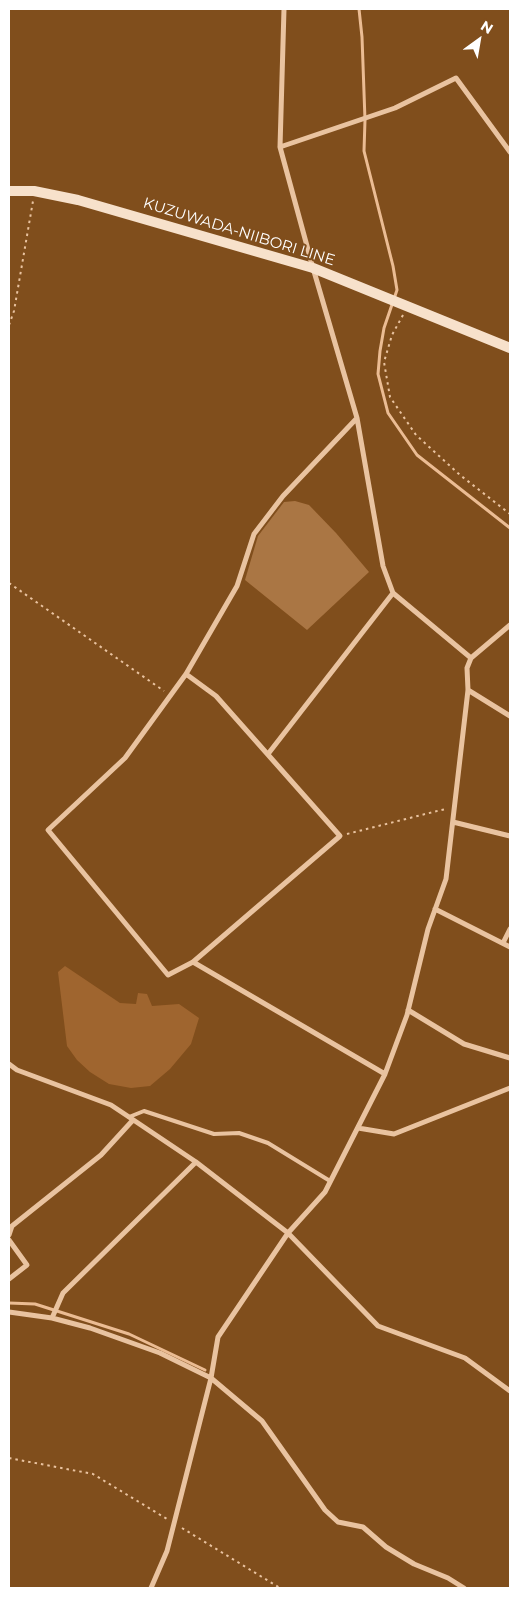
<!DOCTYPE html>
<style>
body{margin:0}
#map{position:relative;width:519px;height:1597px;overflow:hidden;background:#804e1c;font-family:Montserrat,sans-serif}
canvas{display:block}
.frame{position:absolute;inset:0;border:10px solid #fff;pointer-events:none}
.north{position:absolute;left:454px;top:15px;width:50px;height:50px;-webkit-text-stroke:4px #804e1c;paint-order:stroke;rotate:32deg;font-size:14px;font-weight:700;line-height:20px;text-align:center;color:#fff}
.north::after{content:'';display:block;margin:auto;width:18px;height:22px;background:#fff;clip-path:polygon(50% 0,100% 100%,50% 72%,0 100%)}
</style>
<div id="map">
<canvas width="519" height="1597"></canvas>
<div class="frame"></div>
<div class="north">N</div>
</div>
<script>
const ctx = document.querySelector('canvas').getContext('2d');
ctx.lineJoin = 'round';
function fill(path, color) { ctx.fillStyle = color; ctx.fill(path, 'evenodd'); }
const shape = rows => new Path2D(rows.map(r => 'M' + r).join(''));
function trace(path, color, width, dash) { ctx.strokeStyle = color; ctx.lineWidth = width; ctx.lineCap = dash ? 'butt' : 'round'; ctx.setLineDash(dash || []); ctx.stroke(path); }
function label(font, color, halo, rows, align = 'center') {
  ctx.font = font + ' Montserrat,sans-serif'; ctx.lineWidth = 4; ctx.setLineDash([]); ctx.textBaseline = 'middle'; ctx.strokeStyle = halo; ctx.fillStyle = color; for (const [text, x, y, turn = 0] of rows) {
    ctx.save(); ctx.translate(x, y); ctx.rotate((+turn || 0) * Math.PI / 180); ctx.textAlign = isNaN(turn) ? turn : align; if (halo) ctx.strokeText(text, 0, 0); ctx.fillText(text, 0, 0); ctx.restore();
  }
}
fill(shape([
 [65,966,120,1003,136,1004,138,993,147,994,152,1006,179,1004,199,1018,191,1044,170,1069,150,1086,131,1088,109,1084,90,1072,77,1060,67,1046,58,972]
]), '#9f652f');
trace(shape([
 [359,9,362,37,365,120,364,151,393,266,397,290,384,328,380,351,378,374,388,413,417,455,510,528],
 [9,1303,35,1304,129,1334,205,1370]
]), '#ebbc93', 3);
fill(shape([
 [295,501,309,505,336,533,369,572,307,630,245,580,258,536,284,502]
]), '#aa7644');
trace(shape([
 [403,315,392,335,384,362,390,397,416,435,460,475,510,514],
 [9,325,14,311,33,201],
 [9,583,164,691],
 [347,834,441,810,446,809],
 [9,1458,93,1474,167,1519],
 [182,1528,280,1588]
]), '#e9c3a0', 2, [2.5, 4]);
trace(shape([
 [129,1117,144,1111,214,1134,239,1133,268,1143,330,1181]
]), '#e9c3a0', 4);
trace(shape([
 [284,9,280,147,313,268,357,418,383,566,393,593,471,658],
 [280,147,395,108,456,78,510,152],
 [186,674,216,696,340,836,193,962,168,975,48,830,125,758,186,674,237,586,254,534,283,496,357,418],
 [468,690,510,716],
 [268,754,393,593],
 [453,822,510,836],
 [435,909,510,947],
 [503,943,510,929],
 [193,962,385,1074],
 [408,1010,464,1044,510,1058],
 [9,1064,17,1070,111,1105,129,1117,196,1162,288,1233,378,1326,465,1358,510,1391],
 [358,1128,394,1134,510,1088],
 [9,1235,12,1226,101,1155,133,1120],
 [9,1240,27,1265,9,1279],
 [9,1312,52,1318,90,1328,160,1353,211,1378,262,1421,325,1510,338,1522,363,1527,386,1547,414,1564,448,1578,464,1588],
 [52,1318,63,1293,196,1162],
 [151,1588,167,1551,211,1378,218,1337,288,1233,325,1192,385,1074,407,1015,428,929,446,879,468,690,467,668,471,658,510,625]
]), '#e9c3a0', 5);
trace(shape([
 [9,191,34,191,78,200,313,268,510,348]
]), '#f7e1cb', 10);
label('15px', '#fff', '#804e1c', [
 ["KUZUWADA-NIIBORI LINE",239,232,17]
]);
</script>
